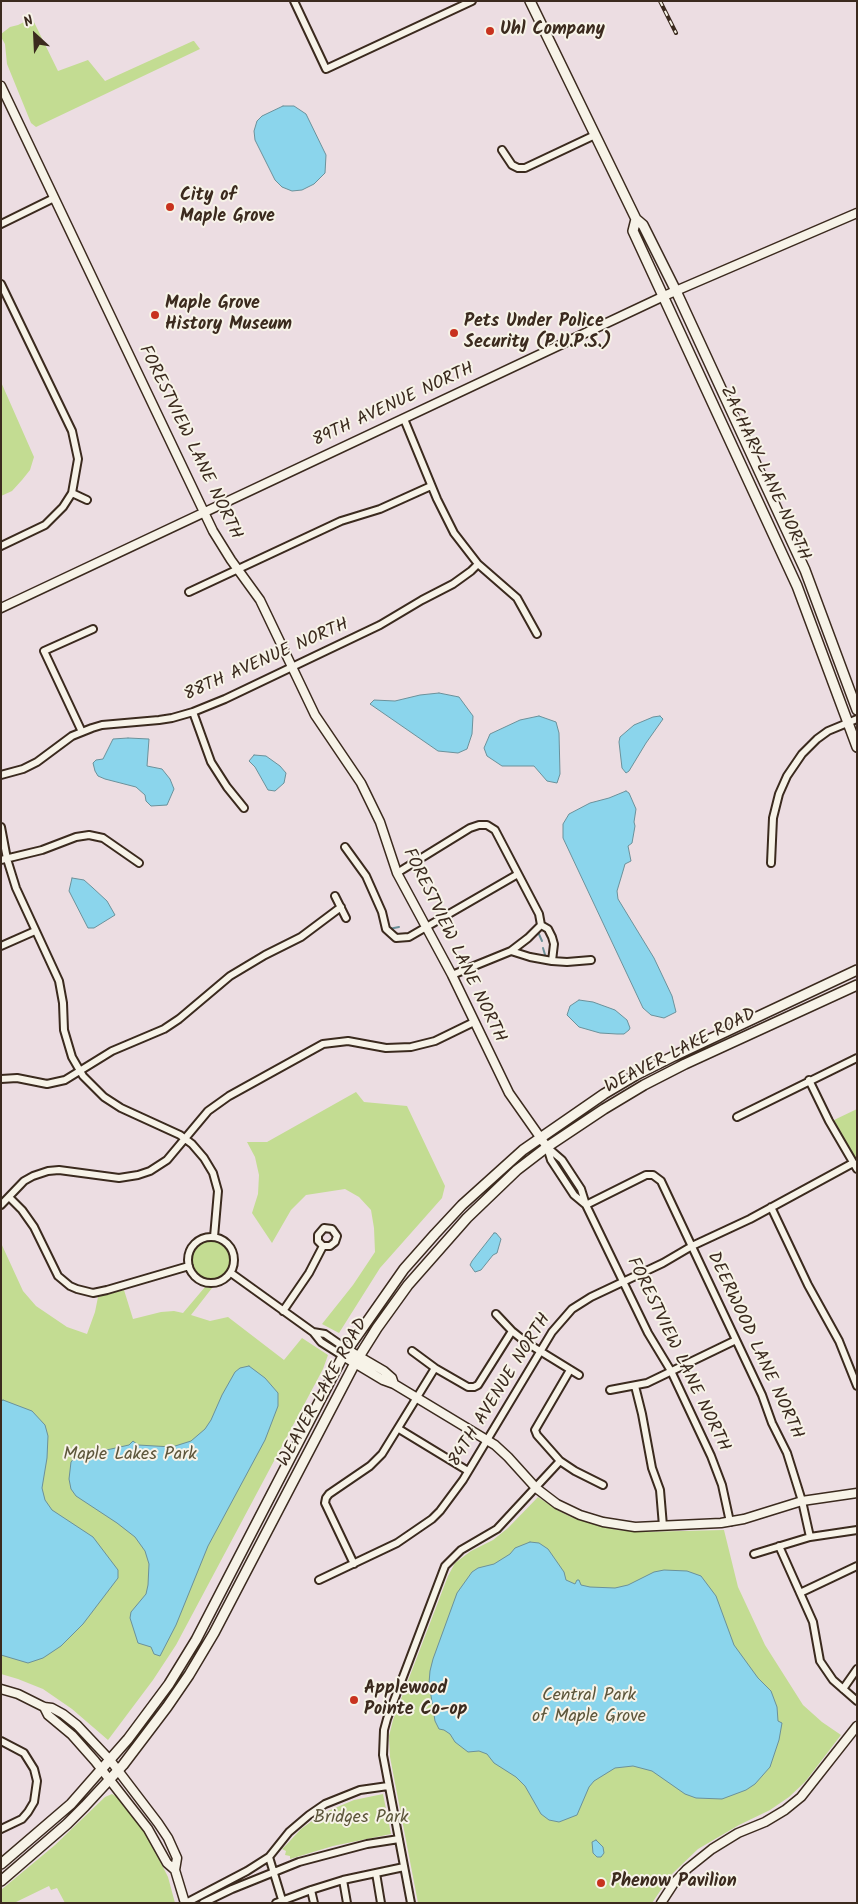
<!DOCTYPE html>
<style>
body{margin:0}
#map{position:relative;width:858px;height:1904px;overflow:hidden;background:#ecdde2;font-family:Kalam,sans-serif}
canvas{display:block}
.frame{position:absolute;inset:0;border:2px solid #3b2a1e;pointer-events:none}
.north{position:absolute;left:10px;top:10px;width:50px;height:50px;-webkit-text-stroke:4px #f7f3e8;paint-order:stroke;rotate:335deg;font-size:14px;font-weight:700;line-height:20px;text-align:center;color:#3b2a1e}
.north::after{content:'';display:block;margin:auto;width:18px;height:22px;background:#3b2a1e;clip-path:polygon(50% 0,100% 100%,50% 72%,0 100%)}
</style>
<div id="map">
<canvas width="858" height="1904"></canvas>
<div class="frame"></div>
<div class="north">N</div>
</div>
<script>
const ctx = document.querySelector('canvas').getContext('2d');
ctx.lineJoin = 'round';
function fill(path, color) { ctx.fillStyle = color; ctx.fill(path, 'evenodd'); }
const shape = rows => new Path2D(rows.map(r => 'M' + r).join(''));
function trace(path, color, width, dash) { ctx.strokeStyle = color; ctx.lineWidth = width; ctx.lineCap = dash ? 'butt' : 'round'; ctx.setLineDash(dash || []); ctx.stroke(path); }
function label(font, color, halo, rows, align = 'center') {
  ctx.font = font + ' Kalam,sans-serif'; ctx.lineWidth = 4; ctx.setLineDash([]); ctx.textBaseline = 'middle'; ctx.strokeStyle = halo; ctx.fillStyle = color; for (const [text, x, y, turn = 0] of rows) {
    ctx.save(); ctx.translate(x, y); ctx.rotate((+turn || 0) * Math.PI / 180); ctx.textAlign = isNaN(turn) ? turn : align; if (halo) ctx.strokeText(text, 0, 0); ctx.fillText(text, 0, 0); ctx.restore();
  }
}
fill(shape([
 [32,18,58,71,88,60,105,81,193,41,194,41,200,49,36,127,31,123,7,64,5,44,1,37,1,34,10,27,18,25],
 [1,382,34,457,30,470,22,480,12,491,1,496],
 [356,1092,364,1102,407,1106,445,1186,442,1198,380,1268,339,1333,322,1324,353,1285,375,1252,374,1228,371,1210,359,1197,345,1189,306,1195,291,1210,272,1243,252,1213,258,1194,259,1175,255,1157,247,1142,267,1142],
 [857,1109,857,1160,834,1120],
 '191 1260a20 20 0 1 1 40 0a20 20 0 1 1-40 0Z',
 [1,1243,23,1291,36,1306,67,1327,87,1334,95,1312,98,1297,124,1290,133,1319,161,1312,174,1311,183,1313,205,1287,212,1288,191,1315,210,1321,228,1317,284,1360,302,1338,328,1355,323,1369,176,1645,153,1680,108,1740,72,1709,43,1689,18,1679,1,1674],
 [538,1497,557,1510,571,1517,617,1530,640,1532,724,1530,738,1587,765,1645,803,1705,822,1722,841,1735,805,1782,789,1797,770,1810,739,1825,698,1849,671,1875,652,1903,418,1903,390,1757,389,1736,393,1720,448,1576,455,1563,471,1551,493,1540,508,1528],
 [112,1794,120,1799,149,1839,168,1877,175,1903,65,1903,57,1888,51,1890,49,1886,14,1903,1,1903,1,1890,55,1845,105,1797],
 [383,1794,391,1834,333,1846,290,1859,290,1856,285,1855,286,1851,282,1849,288,1843,301,1829,323,1813,354,1800]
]), '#c3dc92');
const water = shape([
 [283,106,294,106,306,114,326,155,325,173,314,184,302,190,292,191,282,187,275,180,255,140,254,131,257,121,262,116,283,106],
 [439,693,459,697,473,716,472,734,467,749,458,753,438,751,370,704,374,700,395,701,420,695,439,693],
 [539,716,556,722,559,733,560,774,557,783,547,781,534,766,502,766,487,756,484,748,490,734,520,720,539,716],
 [660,716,663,719,646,743,629,771,626,773,622,768,619,742,620,737,634,725,653,717,660,716],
 [128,738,149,739,147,766,162,769,170,779,174,789,167,805,151,806,146,801,145,795,136,787,105,779,98,776,95,771,93,763,96,760,103,759,113,739,128,738],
 [254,755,266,756,280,766,286,773,284,783,275,791,268,790,255,767,249,761,254,755],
 [626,791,629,793,636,809,634,822,635,826,632,843,628,846,631,861,625,864,623,871,617,891,618,899,654,958,672,996,676,1012,664,1018,651,1015,643,1008,563,838,563,824,569,814,590,803,609,798,626,791],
 [72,878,84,880,93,888,107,901,115,915,94,928,88,928,69,891,72,878],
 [579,1000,593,1002,615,1010,627,1020,630,1028,629,1030,624,1034,617,1034,600,1033,579,1027,567,1015,570,1006,579,1000],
 [494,1233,496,1233,501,1239,497,1253,493,1255,481,1270,475,1272,470,1265,472,1261,494,1233],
 [249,1366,265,1378,278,1393,278,1406,265,1440,208,1546,176,1625,160,1656,154,1654,151,1647,138,1643,130,1618,131,1612,146,1594,148,1585,149,1564,145,1551,135,1537,117,1523,76,1496,71,1489,69,1479,71,1462,75,1457,129,1445,133,1441,138,1445,172,1447,191,1441,205,1429,211,1420,222,1395,235,1372,240,1368,249,1366],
 [3,1400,32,1411,45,1425,48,1436,47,1458,42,1488,45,1500,52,1510,93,1537,118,1570,118,1578,83,1624,61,1646,43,1658,28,1663,1,1655,1,1401,3,1400],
 [530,1542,539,1543,548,1549,564,1572,566,1580,575,1584,577,1580,579,1580,581,1585,590,1587,615,1588,628,1585,654,1572,664,1570,687,1571,701,1576,716,1596,734,1645,758,1678,771,1691,777,1707,778,1721,782,1723,779,1740,770,1767,755,1784,746,1790,722,1799,696,1798,685,1794,652,1771,633,1766,615,1768,594,1781,589,1787,577,1815,559,1822,549,1820,541,1814,525,1786,516,1777,494,1763,487,1754,479,1751,468,1752,455,1742,450,1734,444,1730,439,1729,435,1721,429,1683,430,1671,433,1659,457,1593,472,1572,478,1568,494,1564,510,1554,515,1548,530,1542],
 [596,1840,603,1847,604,1853,601,1857,597,1857,593,1853,592,1842,596,1840]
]);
fill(water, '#8bd5ec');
trace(water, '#6b919a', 1);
trace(shape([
 [389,929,399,927],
 [538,932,542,941],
 [543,948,546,958]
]), '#6b919a', 2);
const minor = shape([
 [294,1,326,69,472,1],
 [502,150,512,165,518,168,525,168,595,135],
 [1,224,54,198],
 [1,284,72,431,78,459,72,493],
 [404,419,437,499,454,533,478,564,517,598,537,634],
 [1,546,45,525,63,507,72,493,87,500],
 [189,592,341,521,380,509,431,486],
 [193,712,211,762,227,787,244,808],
 [82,732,44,651,93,629],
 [1,775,23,769,37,762,72,736,92,728,102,725,159,720,172,718,193,712,225,699,380,625,422,600,453,584,471,571,478,564],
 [1,827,7,859,16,888,59,981,63,1003,64,1030,72,1057,83,1076,104,1097,121,1108,180,1135,192,1144,204,1158,213,1173,218,1191,214,1237],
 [345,847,366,876,382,912,386,929,396,938,409,937,518,874],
 [1,860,42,850,76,837,89,835,103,838,139,863],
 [771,863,773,818,779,794,787,776,802,754,817,739,828,731,857,719],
 [397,873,470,828,479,825,487,825,495,830,539,914,541,925,548,929,552,937,554,944,552,961],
 [335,896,346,918],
 [1,946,35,931],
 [511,951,530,957,552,961,567,962,591,960],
 [452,975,511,951,528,938,541,925],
 [1,1079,17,1078,47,1084,65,1080,112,1051,164,1029,179,1019,230,976,265,955,301,937,341,907],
 [809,1080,829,1121,857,1169],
 [737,1117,857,1058],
 [547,1147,562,1160,581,1189,586,1205,574,1195,551,1160,547,1147],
 [9,1197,22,1210,34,1227,58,1276,70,1286,77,1289,93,1293,107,1290,189,1266],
 [1,1205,24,1181,33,1176,48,1171,59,1170,119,1178,138,1175,150,1171,167,1160,208,1111,229,1096,323,1044,348,1041,386,1048,411,1047,435,1041,474,1022],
 [771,1207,808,1285,839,1341,857,1386],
 '188 1260a23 23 0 1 1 46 0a23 23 0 1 1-46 0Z',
 [231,1273,313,1332,321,1342,343,1356],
 [283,1311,309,1273,323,1246,330,1246,335,1242,337,1236,332,1229,324,1228,318,1235,318,1241,323,1246],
 [496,1314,512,1331,527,1343,579,1375],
 [313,1332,325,1334,348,1350],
 [412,1351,435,1368,468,1387,474,1387,478,1385,512,1331],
 [570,1370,535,1430,537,1435,560,1461,575,1471,603,1485],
 [635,1386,642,1414,652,1468,660,1490,663,1526],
 [610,1390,647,1383,736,1340],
 [399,1429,468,1471],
 [730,1522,722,1485,711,1456,671,1371,648,1333,586,1205,646,1175,653,1175,661,1181,762,1395,772,1423,787,1453,802,1501,810,1537],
 [779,1546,813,1622,820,1661,833,1680,857,1701],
 [754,1554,810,1537,857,1530],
 [354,1564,325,1503,326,1498,329,1494,370,1466,382,1454,435,1368],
 [319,1580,397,1543,432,1519,440,1511,463,1480,552,1332,572,1309,591,1297,663,1263,692,1246,750,1219,853,1163],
 [800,1593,857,1566],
 [843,1689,857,1669],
 [1,1741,24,1753,34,1769,37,1781,34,1802,28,1812,22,1819,1,1829],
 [269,1857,283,1903],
 [376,1873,381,1903],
 [343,1880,347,1903],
 [311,1890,314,1903],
 [186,1903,247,1871,269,1857,289,1832,309,1815,325,1804,360,1790,388,1786],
 [203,1903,232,1889,299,1862,367,1844,399,1839],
 [276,1903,311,1890,343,1880,404,1867],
 [411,1903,383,1755,384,1730,387,1719,445,1566,461,1550,497,1529,560,1461]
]);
const tertiary = shape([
 [1,86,213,531,231,560,260,600,315,715,361,783,380,822,397,873,452,975,509,1093,547,1147],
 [1,608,664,296,857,213],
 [348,1350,384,1371,392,1378,394,1384],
 [343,1356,383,1380,394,1384,495,1445,508,1457,536,1488,557,1504,580,1515,603,1522,635,1527,721,1523,744,1519,802,1501,857,1493],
 [1,1689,18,1694,44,1707,52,1708,63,1714,77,1725,110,1760,158,1823,168,1838,177,1858,175,1870,185,1903],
 [44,1707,48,1715,72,1735,95,1761,148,1829,167,1863,175,1870],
 [661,1903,674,1883,687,1869,712,1849,738,1833,765,1822,785,1810,801,1797,857,1726]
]);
const secondary = shape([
 [530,1,636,219,643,225,676,291,760,473,805,570,857,710],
 [636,219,633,231,797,586,857,747],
 [1,1864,71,1804,128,1739,169,1684,196,1640,343,1356,404,1269,435,1234,462,1205,523,1150,604,1094,636,1075,674,1056,857,970],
 [1,1881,67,1824,85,1806,123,1765,167,1707,189,1675,214,1633,355,1363,377,1328,408,1285,467,1218,517,1170,547,1147,604,1109,644,1085,685,1064,857,985]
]);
trace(minor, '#3b2a1e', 10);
trace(tertiary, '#3b2a1e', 11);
trace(secondary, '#3b2a1e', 12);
trace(minor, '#f7f3e8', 6);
trace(tertiary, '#f7f3e8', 8);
trace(secondary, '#f7f3e8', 9);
const rail = shape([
 [660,1,676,33]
]);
trace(rail, '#3b2a1e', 4);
trace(rail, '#f7f3e8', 2, [5.5]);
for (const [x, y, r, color] of [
 [490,31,5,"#c8321e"],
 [170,207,5,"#c8321e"],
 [155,315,5,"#c8321e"],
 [454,333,5,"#c8321e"],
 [354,1700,5,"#c8321e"],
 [601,1883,5,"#c8321e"]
]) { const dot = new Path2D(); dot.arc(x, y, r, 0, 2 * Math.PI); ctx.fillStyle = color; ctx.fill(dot); trace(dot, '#f7f3e8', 2); }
label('bold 18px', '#3b2a1e', '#f7f3e8', [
 ["Uhl Company",500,31],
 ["City of",180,197],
 ["Maple Grove",180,218],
 ["Maple Grove",165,305],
 ["History Museum",165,326],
 ["Pets Under Police",464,323],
 ["Security (P.U.P.S.)",464,344],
 ["Applewood",364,1690],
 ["Pointe Co-op",364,1711],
 ["Phenow Pavilion",611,1883]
], 'left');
label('18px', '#3b2a1e', '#f7f3e8', [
 ["89TH AVENUE NORTH",394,406,-25],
 ["FORESTVIEW LANE NORTH",189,443,64],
 ["ZACHARY LANE NORTH",764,474,65],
 ["88TH AVENUE NORTH",267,661,-24],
 ["FORESTVIEW LANE NORTH",453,946,64],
 ["WEAVER LAKE ROAD",681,1052,-27],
 ["DEERWOOD LANE NORTH",754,1346,65],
 ["FORESTVIEW LANE NORTH",677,1355,64],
 ["84TH AVENUE NORTH",501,1391,-58],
 ["WEAVER LAKE ROAD",324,1393,-61]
]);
label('18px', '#5d563b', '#f7f3e8', [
 ["Maple Lakes Park",130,1456],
 ["Central Park",589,1697],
 ["of Maple Grove",589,1718],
 ["Bridges Park",361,1819]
]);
</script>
